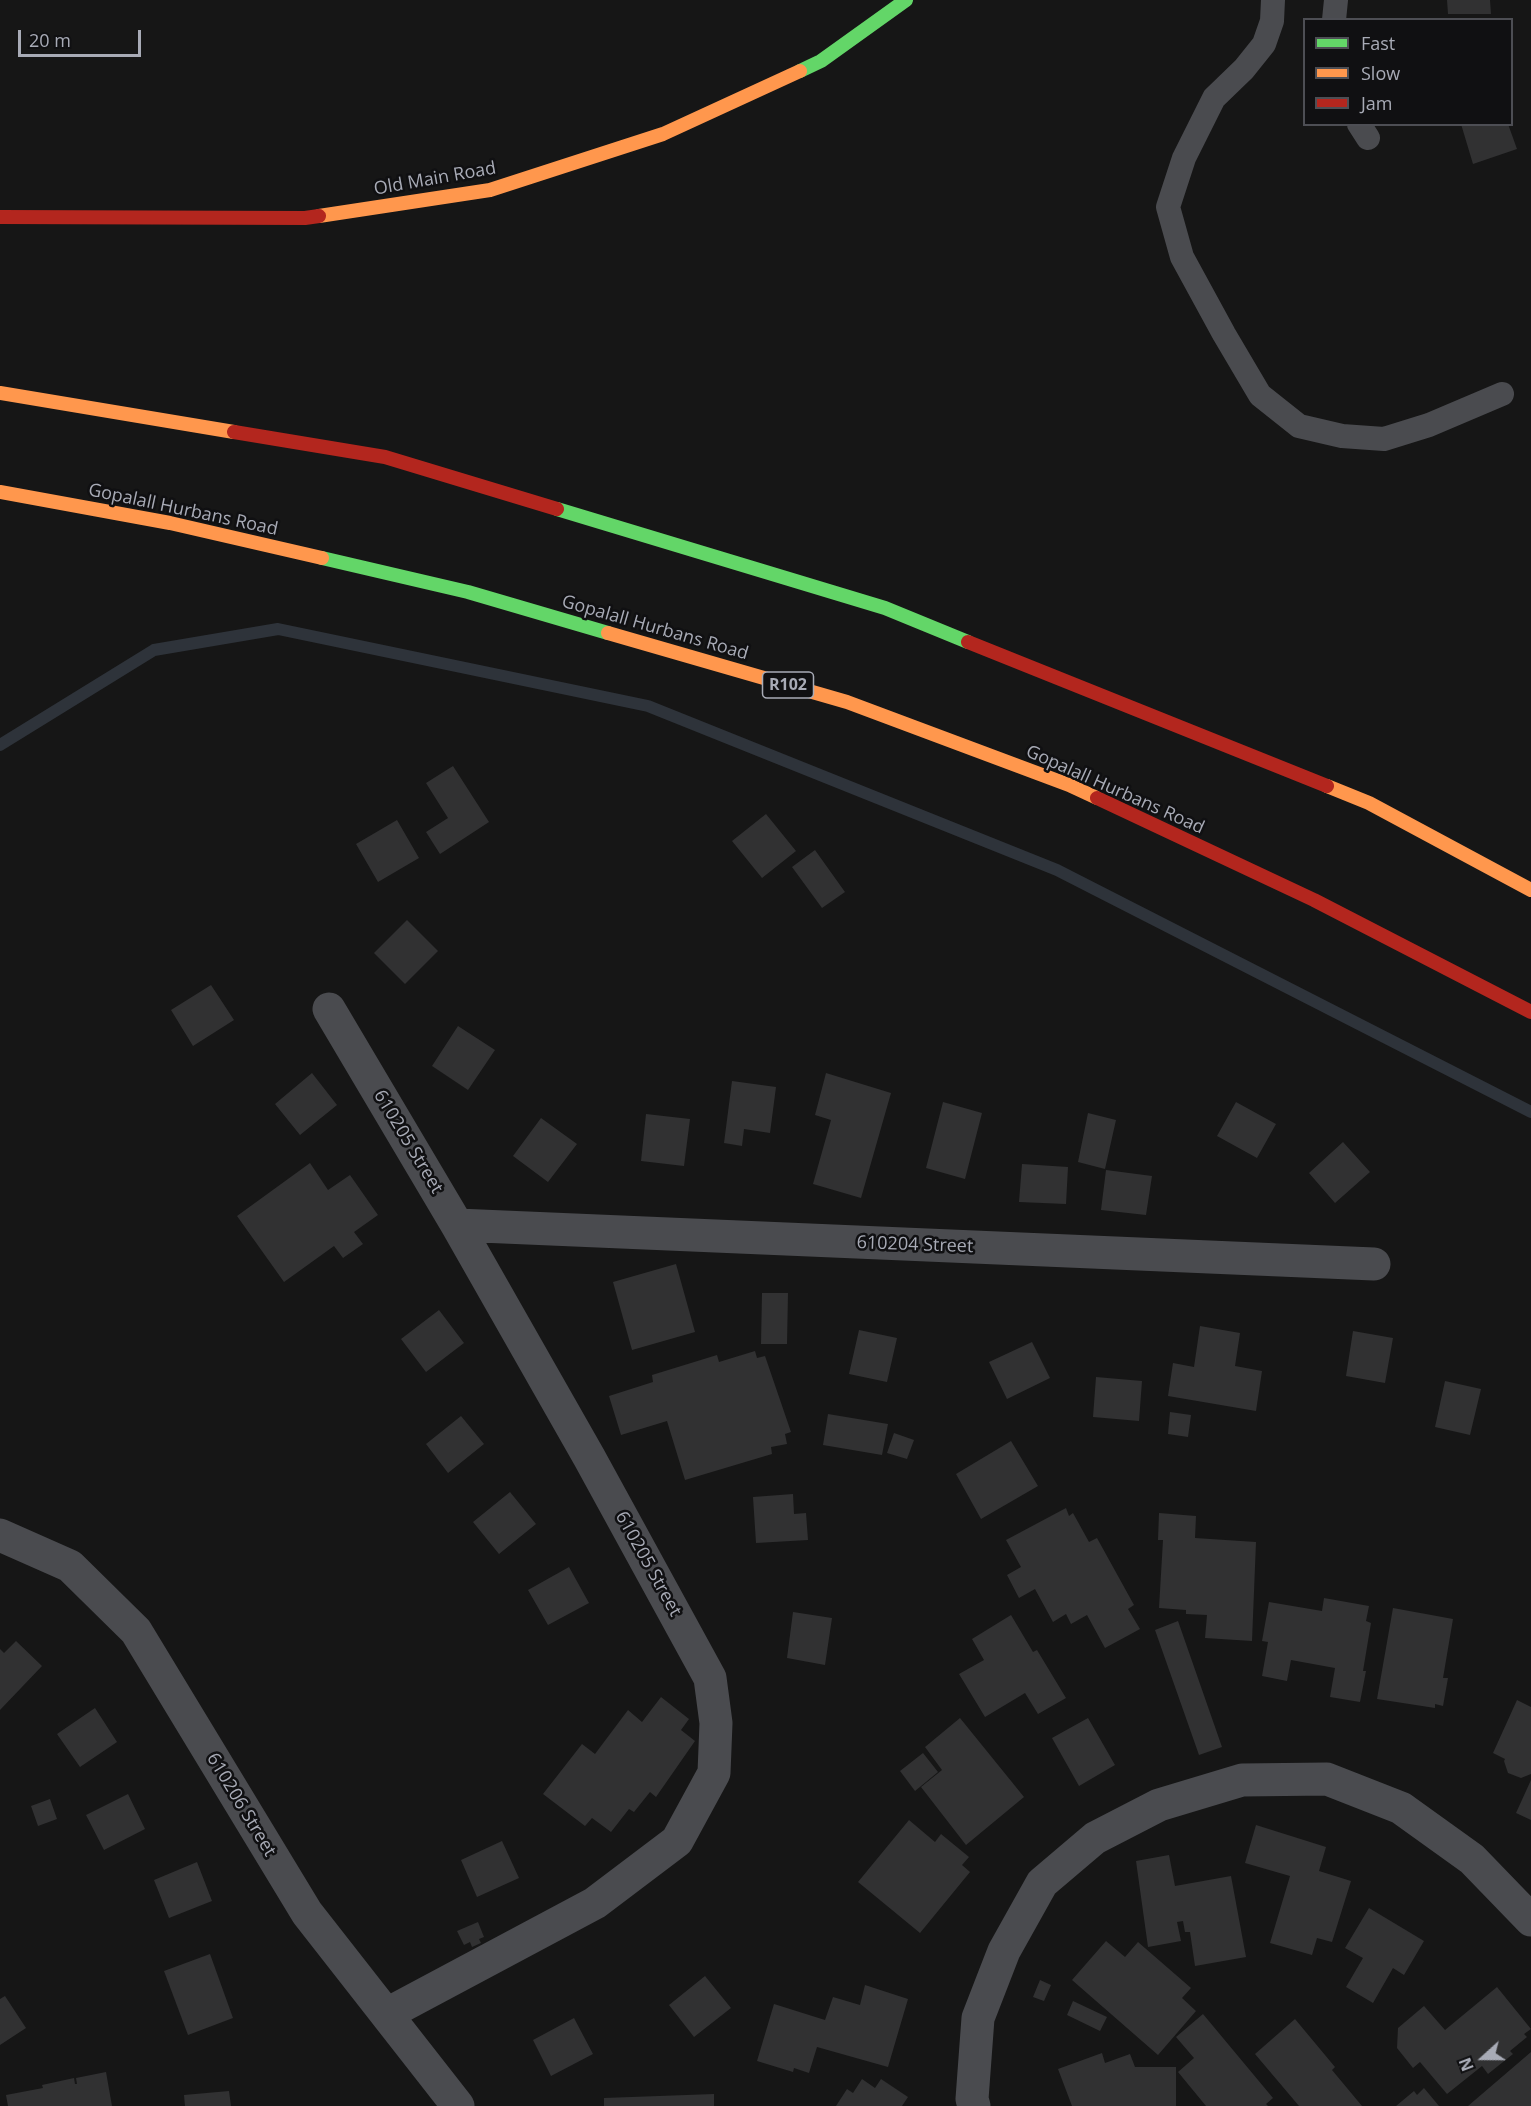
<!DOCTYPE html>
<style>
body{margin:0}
#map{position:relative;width:1531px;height:2106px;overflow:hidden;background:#161616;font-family:"Open Sans",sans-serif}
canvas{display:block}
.legend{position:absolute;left:1303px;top:18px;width:210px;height:108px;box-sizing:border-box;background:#101012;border:2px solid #4d4e54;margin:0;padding:8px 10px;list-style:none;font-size:18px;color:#a8abb6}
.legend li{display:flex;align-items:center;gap:12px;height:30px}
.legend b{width:30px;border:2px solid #4d4e54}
.north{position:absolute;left:1453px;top:2028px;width:60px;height:60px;-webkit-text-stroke:4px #101012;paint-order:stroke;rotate:249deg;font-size:16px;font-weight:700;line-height:24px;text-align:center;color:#a8abb6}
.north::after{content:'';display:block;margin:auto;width:21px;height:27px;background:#a8abb6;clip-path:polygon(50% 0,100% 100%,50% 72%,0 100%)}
.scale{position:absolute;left:18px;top:30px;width:123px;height:27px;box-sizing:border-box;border:3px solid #a8abb6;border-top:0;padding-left:8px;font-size:18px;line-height:21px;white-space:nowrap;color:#a8abb6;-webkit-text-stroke:4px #101012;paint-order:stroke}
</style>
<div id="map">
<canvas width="1531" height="2106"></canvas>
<ul class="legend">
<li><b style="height:8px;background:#63d668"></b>Fast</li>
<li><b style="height:8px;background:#ff974d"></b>Slow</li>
<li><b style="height:8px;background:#b3261e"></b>Jam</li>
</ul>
<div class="north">N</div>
<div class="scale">20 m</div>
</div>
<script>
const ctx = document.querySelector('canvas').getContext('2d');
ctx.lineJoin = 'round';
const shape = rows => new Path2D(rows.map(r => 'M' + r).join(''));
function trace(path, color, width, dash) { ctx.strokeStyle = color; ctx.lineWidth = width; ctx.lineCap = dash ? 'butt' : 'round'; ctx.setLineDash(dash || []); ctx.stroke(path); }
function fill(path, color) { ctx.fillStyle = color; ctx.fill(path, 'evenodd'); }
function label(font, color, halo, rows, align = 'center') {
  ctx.font = font + ' "Open Sans",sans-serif'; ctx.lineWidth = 5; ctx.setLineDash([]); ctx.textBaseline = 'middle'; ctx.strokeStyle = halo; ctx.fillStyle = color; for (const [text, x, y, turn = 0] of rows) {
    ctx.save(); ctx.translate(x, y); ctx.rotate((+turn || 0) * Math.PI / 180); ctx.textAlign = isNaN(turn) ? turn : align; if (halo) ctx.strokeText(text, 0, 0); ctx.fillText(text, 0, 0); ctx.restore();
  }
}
trace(shape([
 [0,745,154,650,278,629,648,706,1057,870,1531,1112]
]), '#2e333a', 12);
fill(shape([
 [1447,0,1490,0,1491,14,1448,14],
 [1461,124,1508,124,1517,149,1473,164],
 [453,766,489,822,440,854,426,832,448,818,426,783],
 [766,814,796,851,762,878,732,841],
 [397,820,419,858,378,882,356,844],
 [815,850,845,892,822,908,792,867],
 [407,920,438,951,405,984,374,953],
 [211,985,234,1020,193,1046,171,1010],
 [458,1026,495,1050,468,1090,432,1066],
 [312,1073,337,1105,300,1135,275,1104],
 [826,1073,891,1093,861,1198,813,1184,831,1120,815,1115],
 [732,1081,776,1087,770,1133,744,1129,742,1146,724,1143],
 [943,1102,982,1113,965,1179,926,1168],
 [1236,1102,1276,1124,1257,1158,1217,1136],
 [1088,1113,1116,1120,1105,1169,1078,1162],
 [646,1114,690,1119,684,1166,641,1161],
 [541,1118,577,1144,548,1182,513,1156],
 [1343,1142,1370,1172,1335,1203,1309,1173],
 [310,1163,328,1190,350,1175,378,1215,354,1232,363,1244,343,1258,334,1246,284,1282,237,1216],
 [1022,1164,1068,1167,1066,1204,1019,1202],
 [1106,1170,1152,1176,1146,1215,1101,1210],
 [676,1264,695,1332,632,1350,613,1282],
 [762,1293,788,1293,787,1344,761,1344],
 [439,1310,464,1343,426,1372,401,1339],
 [1200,1326,1240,1333,1235,1366,1262,1371,1256,1411,1168,1396,1173,1363,1194,1367],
 [859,1330,897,1338,887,1382,849,1374],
 [1353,1331,1393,1338,1385,1383,1346,1376],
 [1032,1342,1050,1378,1007,1399,989,1362],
 [755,1351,757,1358,765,1356,791,1432,785,1434,787,1444,771,1447,772,1454,685,1480,667,1421,621,1435,609,1396,653,1382,652,1375,717,1355,719,1362],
 [1096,1377,1142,1381,1139,1421,1093,1417],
 [1445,1381,1481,1389,1470,1435,1435,1427],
 [1170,1412,1191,1415,1188,1437,1168,1434],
 [828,1414,888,1424,882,1455,823,1445],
 [461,1416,484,1444,448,1473,426,1444],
 [894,1433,914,1440,907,1459,887,1453],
 [1011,1441,1038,1486,981,1519,956,1474],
 [510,1492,536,1524,499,1554,473,1522],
 [793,1494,794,1514,806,1513,808,1540,756,1543,753,1497],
 [1066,1508,1069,1516,1073,1513,1089,1542,1097,1538,1134,1605,1128,1609,1140,1629,1105,1648,1087,1615,1071,1624,1066,1614,1053,1622,1035,1589,1019,1598,1007,1575,1021,1567,1006,1540],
 [1159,1513,1196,1516,1195,1538,1256,1542,1252,1641,1205,1638,1207,1615,1186,1614,1186,1610,1159,1608,1163,1540,1158,1540],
 [569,1567,589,1603,548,1625,528,1590],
 [1324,1598,1369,1606,1366,1621,1371,1623,1363,1671,1366,1671,1360,1702,1330,1697,1335,1668,1291,1660,1287,1681,1262,1676,1268,1642,1262,1641,1269,1602,1322,1611],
 [1393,1608,1453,1619,1443,1678,1448,1678,1443,1706,1435,1704,1435,1708,1377,1699],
 [793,1612,832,1618,825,1665,787,1658],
 [1011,1615,1033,1652,1037,1650,1066,1698,1038,1714,1025,1693,985,1717,959,1674,984,1660,972,1639],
 [1178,1621,1222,1747,1199,1755,1155,1630],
 [16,1641,42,1666,0,1710,0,1649,4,1653],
 [661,1697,689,1719,681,1730,695,1741,656,1797,650,1792,634,1812,629,1809,611,1832,592,1818,585,1826,543,1794,582,1744,595,1754,628,1710,642,1722],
 [1517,1700,1531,1707,1531,1774,1521,1778,1508,1773,1504,1761,1505,1759,1493,1753],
 [95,1708,117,1742,80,1767,57,1734],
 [960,1718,1024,1797,966,1845,921,1787,942,1770,925,1747],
 [1088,1718,1115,1765,1079,1786,1052,1738],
 [923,1753,938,1772,915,1791,900,1771],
 [1531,1780,1531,1820,1516,1813],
 [128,1794,145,1829,104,1850,86,1815],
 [50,1799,57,1819,38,1826,31,1806],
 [909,1820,935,1842,941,1834,969,1857,962,1865,970,1872,920,1933,858,1882],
 [1256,1825,1326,1847,1319,1871,1351,1881,1332,1942,1317,1938,1312,1955,1270,1943,1290,1876,1245,1863],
 [502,1841,519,1878,477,1897,461,1860],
 [1169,1855,1175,1886,1231,1876,1246,1957,1195,1966,1190,1932,1185,1932,1183,1921,1177,1922,1181,1941,1148,1947,1136,1861],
 [197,1862,212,1901,169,1918,154,1880],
 [1369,1908,1424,1941,1404,1975,1393,1968,1373,2003,1346,1987,1363,1958,1345,1948],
 [478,1922,484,1937,479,1939,481,1943,472,1947,470,1942,464,1945,457,1931],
 [1106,1941,1125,1957,1138,1942,1191,1988,1182,1998,1196,2011,1158,2055,1072,1980],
 [210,1954,233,2018,188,2035,164,1971],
 [705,1976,731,2008,694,2037,669,2005],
 [1040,1980,1051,1985,1044,2001,1033,1997],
 [865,1985,908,1999,888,2067,817,2047,809,2073,794,2068,793,2072,757,2061,774,2004,825,2020,833,1997,860,2005],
 [1497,1987,1531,2029,1524,2034,1527,2037,1510,2051,1513,2054,1488,2074,1482,2066,1447,2094,1420,2062,1413,2068,1397,2048,1398,2028,1424,2006,1445,2030],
 [5,1996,26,2028,0,2045,0,1999],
 [1073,2001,1107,2017,1100,2031,1067,2015],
 [1203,2014,1273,2098,1266,2104,1268,2106,1206,2106,1178,2072,1194,2058,1176,2037],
 [574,2018,593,2054,551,2076,533,2040],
 [1295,2019,1335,2067,1332,2070,1362,2106,1299,2106,1255,2054],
 [1531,2052,1531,2106,1468,2106],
 [1102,2053,1105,2063,1130,2054,1135,2067,1176,2067,1176,2106,1072,2106,1058,2069],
 [106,2072,112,2106,8,2106,6,2095,43,2088,42,2085,74,2078,75,2084,77,2084,76,2078],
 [862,2079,875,2088,881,2079,908,2097,902,2106,836,2106,847,2089,853,2093],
 [1424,2088,1439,2106,1396,2106,1414,2091,1417,2095],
 [229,2091,231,2106,185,2106,184,2095],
 [714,2094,714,2106,604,2106,604,2098]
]), '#313132');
trace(shape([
 [1273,0,1272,21,1264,44,1244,69,1214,98,1184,158,1168,207,1182,257,1224,334,1260,395,1299,426,1342,436,1384,439,1429,425,1502,394],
 [1334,20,1336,0],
 [1359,124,1368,138]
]), '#4a4b4f', 24);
trace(shape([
 [329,1009,457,1225,589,1457,710,1678,716,1723,714,1773,677,1841,595,1903,387,2014],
 [457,1225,1374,1264],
 [0,1535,70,1566,136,1631,307,1913,458,2106],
 [974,2106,972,2099,978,2018,1004,1951,1042,1883,1095,1838,1159,1805,1242,1780,1327,1779,1401,1808,1472,1859,1531,1920]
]), '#4a4b4f', 33);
trace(shape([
 [800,71,821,61,906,0],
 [557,509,885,608,968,642],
 [322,558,468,592,608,633]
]), '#63d668', 14);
trace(shape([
 [319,216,490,190,663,134,800,71],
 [0,393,234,432],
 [0,492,170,523,322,558],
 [608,633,847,702,1069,785,1097,798],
 [1327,786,1369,803,1531,890]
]), '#ff974d', 14);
trace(shape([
 [0,217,305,218,319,216],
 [234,432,385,457,557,509],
 [968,642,1327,786],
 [1097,798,1314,900,1531,1012]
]), '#b3261e', 14);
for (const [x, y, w] of [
 [788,685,51]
]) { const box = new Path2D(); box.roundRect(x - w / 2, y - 13, w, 26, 4.5); ctx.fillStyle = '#101012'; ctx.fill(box); trace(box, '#a8abb6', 1.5); }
label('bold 16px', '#a8abb6', null, [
 ["R102",788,685]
]);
label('18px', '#a8abb6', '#101012', [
 ["Old Main Road",435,179,-10],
 ["Gopalall Hurbans Road",183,510,12],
 ["Gopalall Hurbans Road",655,628,16],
 ["Gopalall Hurbans Road",1115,790,24],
 ["610205 Street",408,1142,59],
 ["610204 Street",915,1245,2],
 ["610205 Street",648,1564,61],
 ["610206 Street",241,1805,59]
]);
</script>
